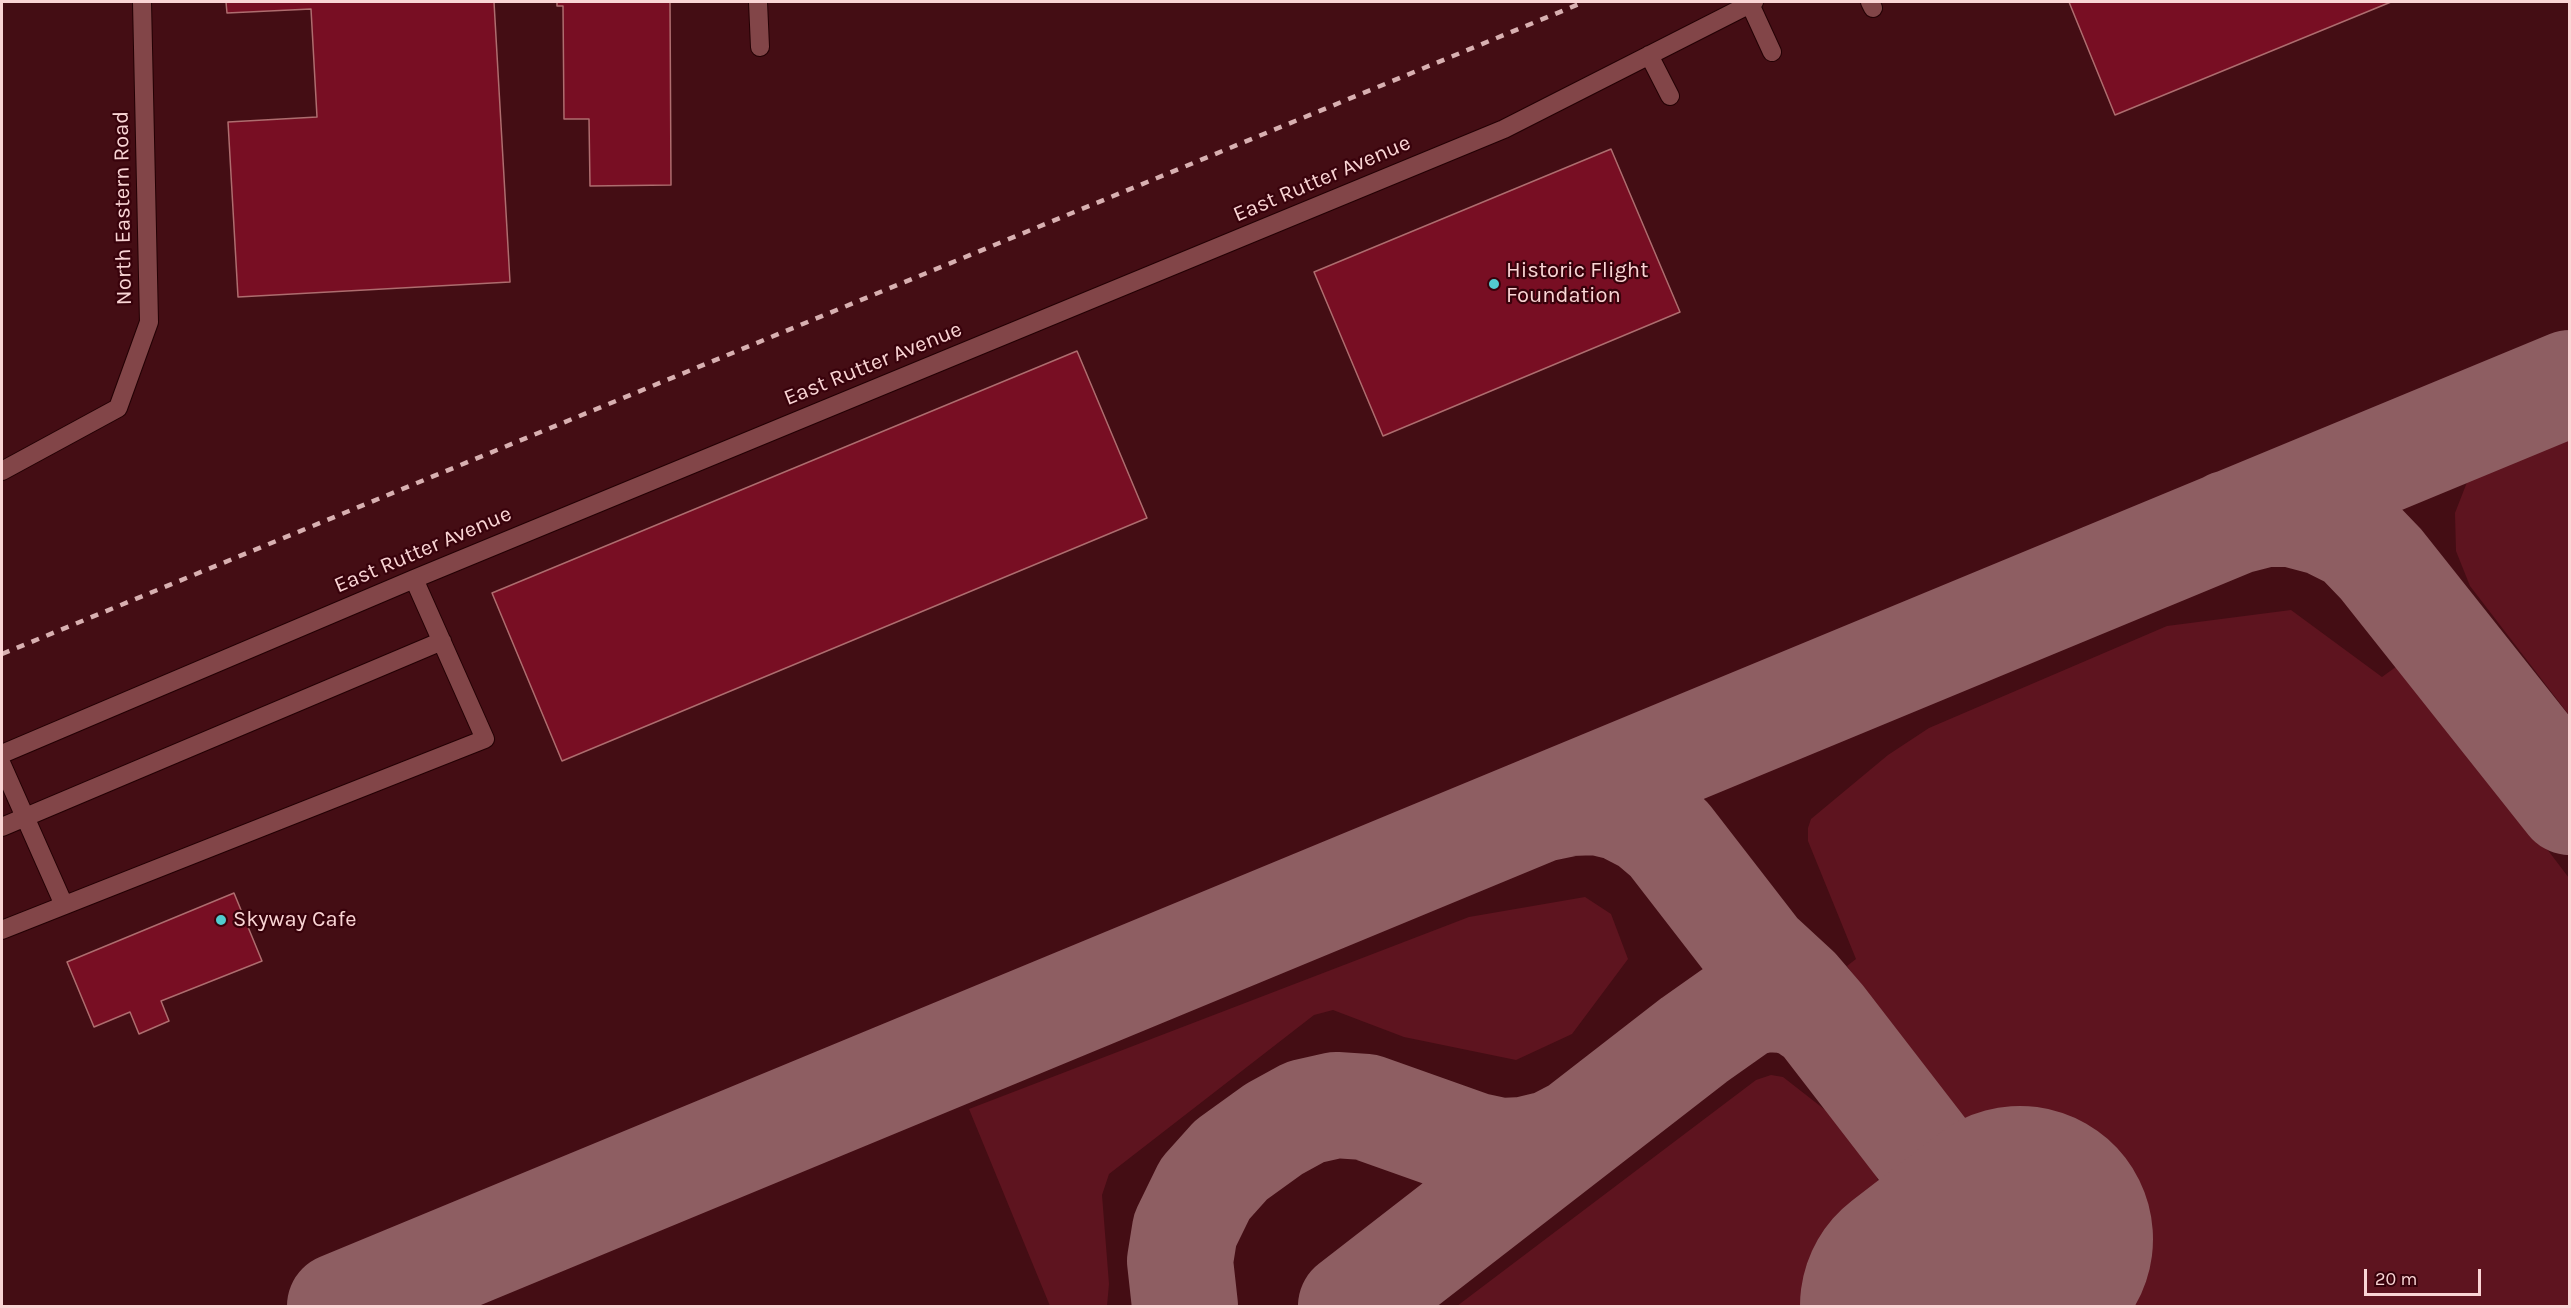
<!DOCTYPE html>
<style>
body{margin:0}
#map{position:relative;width:2571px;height:1308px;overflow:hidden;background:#440d14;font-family:Karla,sans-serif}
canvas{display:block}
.frame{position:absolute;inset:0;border:3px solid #fad5d5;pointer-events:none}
.scale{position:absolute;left:2364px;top:1269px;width:117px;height:27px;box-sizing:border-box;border:3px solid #fad5d5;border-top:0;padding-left:8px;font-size:18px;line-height:21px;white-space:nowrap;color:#fad5d5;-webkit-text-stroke:4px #38020b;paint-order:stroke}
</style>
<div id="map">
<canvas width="2571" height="1308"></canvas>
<div class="frame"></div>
<div class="scale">20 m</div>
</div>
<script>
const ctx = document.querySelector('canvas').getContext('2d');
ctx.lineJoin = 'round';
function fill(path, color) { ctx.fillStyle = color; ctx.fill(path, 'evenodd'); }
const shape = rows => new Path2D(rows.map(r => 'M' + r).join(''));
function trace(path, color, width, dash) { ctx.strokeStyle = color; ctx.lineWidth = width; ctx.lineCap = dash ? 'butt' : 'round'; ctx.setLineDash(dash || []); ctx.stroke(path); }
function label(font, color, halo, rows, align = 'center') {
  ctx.font = font + ' Karla,sans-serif'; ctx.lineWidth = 4.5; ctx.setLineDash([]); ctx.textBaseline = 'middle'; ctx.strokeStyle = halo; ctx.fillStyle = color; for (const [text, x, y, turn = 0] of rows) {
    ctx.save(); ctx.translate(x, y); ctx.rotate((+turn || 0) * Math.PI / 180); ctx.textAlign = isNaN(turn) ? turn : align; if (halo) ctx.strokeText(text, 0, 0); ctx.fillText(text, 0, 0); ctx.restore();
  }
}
fill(shape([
 [2569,418,2570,418,2569,715,2470,586,2456,551,2455,513,2471,472,2509,439],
 [2291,610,2382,677,2404,661,2569,878,2569,1306,2047,1306,2147,1228,2065,1123,1998,1176,1847,966,1856,959,1808,841,1808,828,1811,819,1888,755,1929,728,2167,626],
 [1585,897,1611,914,1628,959,1572,1034,1516,1060,1404,1037,1333,1010,1314,1015,1109,1174,1102,1195,1109,1284,1107,1306,1050,1306,969,1109,1469,917],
 [1771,1075,1783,1077,1833,1116,1855,1138,1874,1170,1904,1248,1828,1306,1457,1306,1756,1080]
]), '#5e141f');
trace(shape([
 [2230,523,2265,514,2292,514,2326,523,2356,538,2381,564,2570,802],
 [1541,809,1570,803,1597,802,1622,808,1649,822,1669,839,1758,954,1797,990,1821,1018,1963,1202,1982,1244,1981,1269],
 [340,1306,2570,383],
 [1185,1306,1180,1261,1185,1230,1205,1189,1231,1160,1274,1129,1305,1112,1336,1105,1366,1107,1473,1145,1501,1151,1524,1150,1553,1143,1578,1130],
 [1351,1306,1694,1040,1745,1004,1765,999,1785,1000,1802,1005,1821,1018]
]), '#8e5e62', 106);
trace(shape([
 [1933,1306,2020,1239]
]), '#8e5e62', 266);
const building = shape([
 [226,2,494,2,510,282,238,297,228,122,317,117,311,9,227,13,226,2],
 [557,2,670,2,671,185,590,186,589,119,564,119,563,6,557,6,557,2],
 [2069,2,2391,2,2115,115,2069,2],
 [1611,149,1680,312,1383,436,1314,272,1611,149],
 [1077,351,1147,518,562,761,492,593,1077,351],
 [234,893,262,961,161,1001,169,1021,139,1034,130,1012,94,1027,67,962,234,893]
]);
fill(building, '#780e23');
trace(building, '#ae6d6f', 1.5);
const minor = shape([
 [758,2,760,47],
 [1870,2,1873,8],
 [1750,4,1772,52],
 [1649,55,1670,96],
 [2,471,118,408,149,322,142,2],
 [2,754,414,579,1504,129,1754,2],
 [2,765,64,905],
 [2,827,442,641],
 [2,930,485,739,414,579]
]);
trace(minor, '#230004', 20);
trace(minor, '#824548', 18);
trace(shape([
 [2,654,1584,2]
]), '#d8b0b1', 4.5, [8, 8]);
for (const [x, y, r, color] of [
 [1494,284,6,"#52ccd0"],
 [221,920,6,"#52ccd0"]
]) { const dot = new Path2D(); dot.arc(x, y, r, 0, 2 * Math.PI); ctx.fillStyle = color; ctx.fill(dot); trace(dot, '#38020b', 2); }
label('22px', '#fad5d5', '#38020b', [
 ["East Rutter Avenue",1322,179,-23],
 ["North Eastern Road",123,208,-91],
 ["East Rutter Avenue",873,364,-22],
 ["East Rutter Avenue",423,550,-23]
]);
label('22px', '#fad5d5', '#38020b', [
 ["Historic Flight",1506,271],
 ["Foundation",1506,296],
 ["Skyway Cafe",233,920]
], 'left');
</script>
